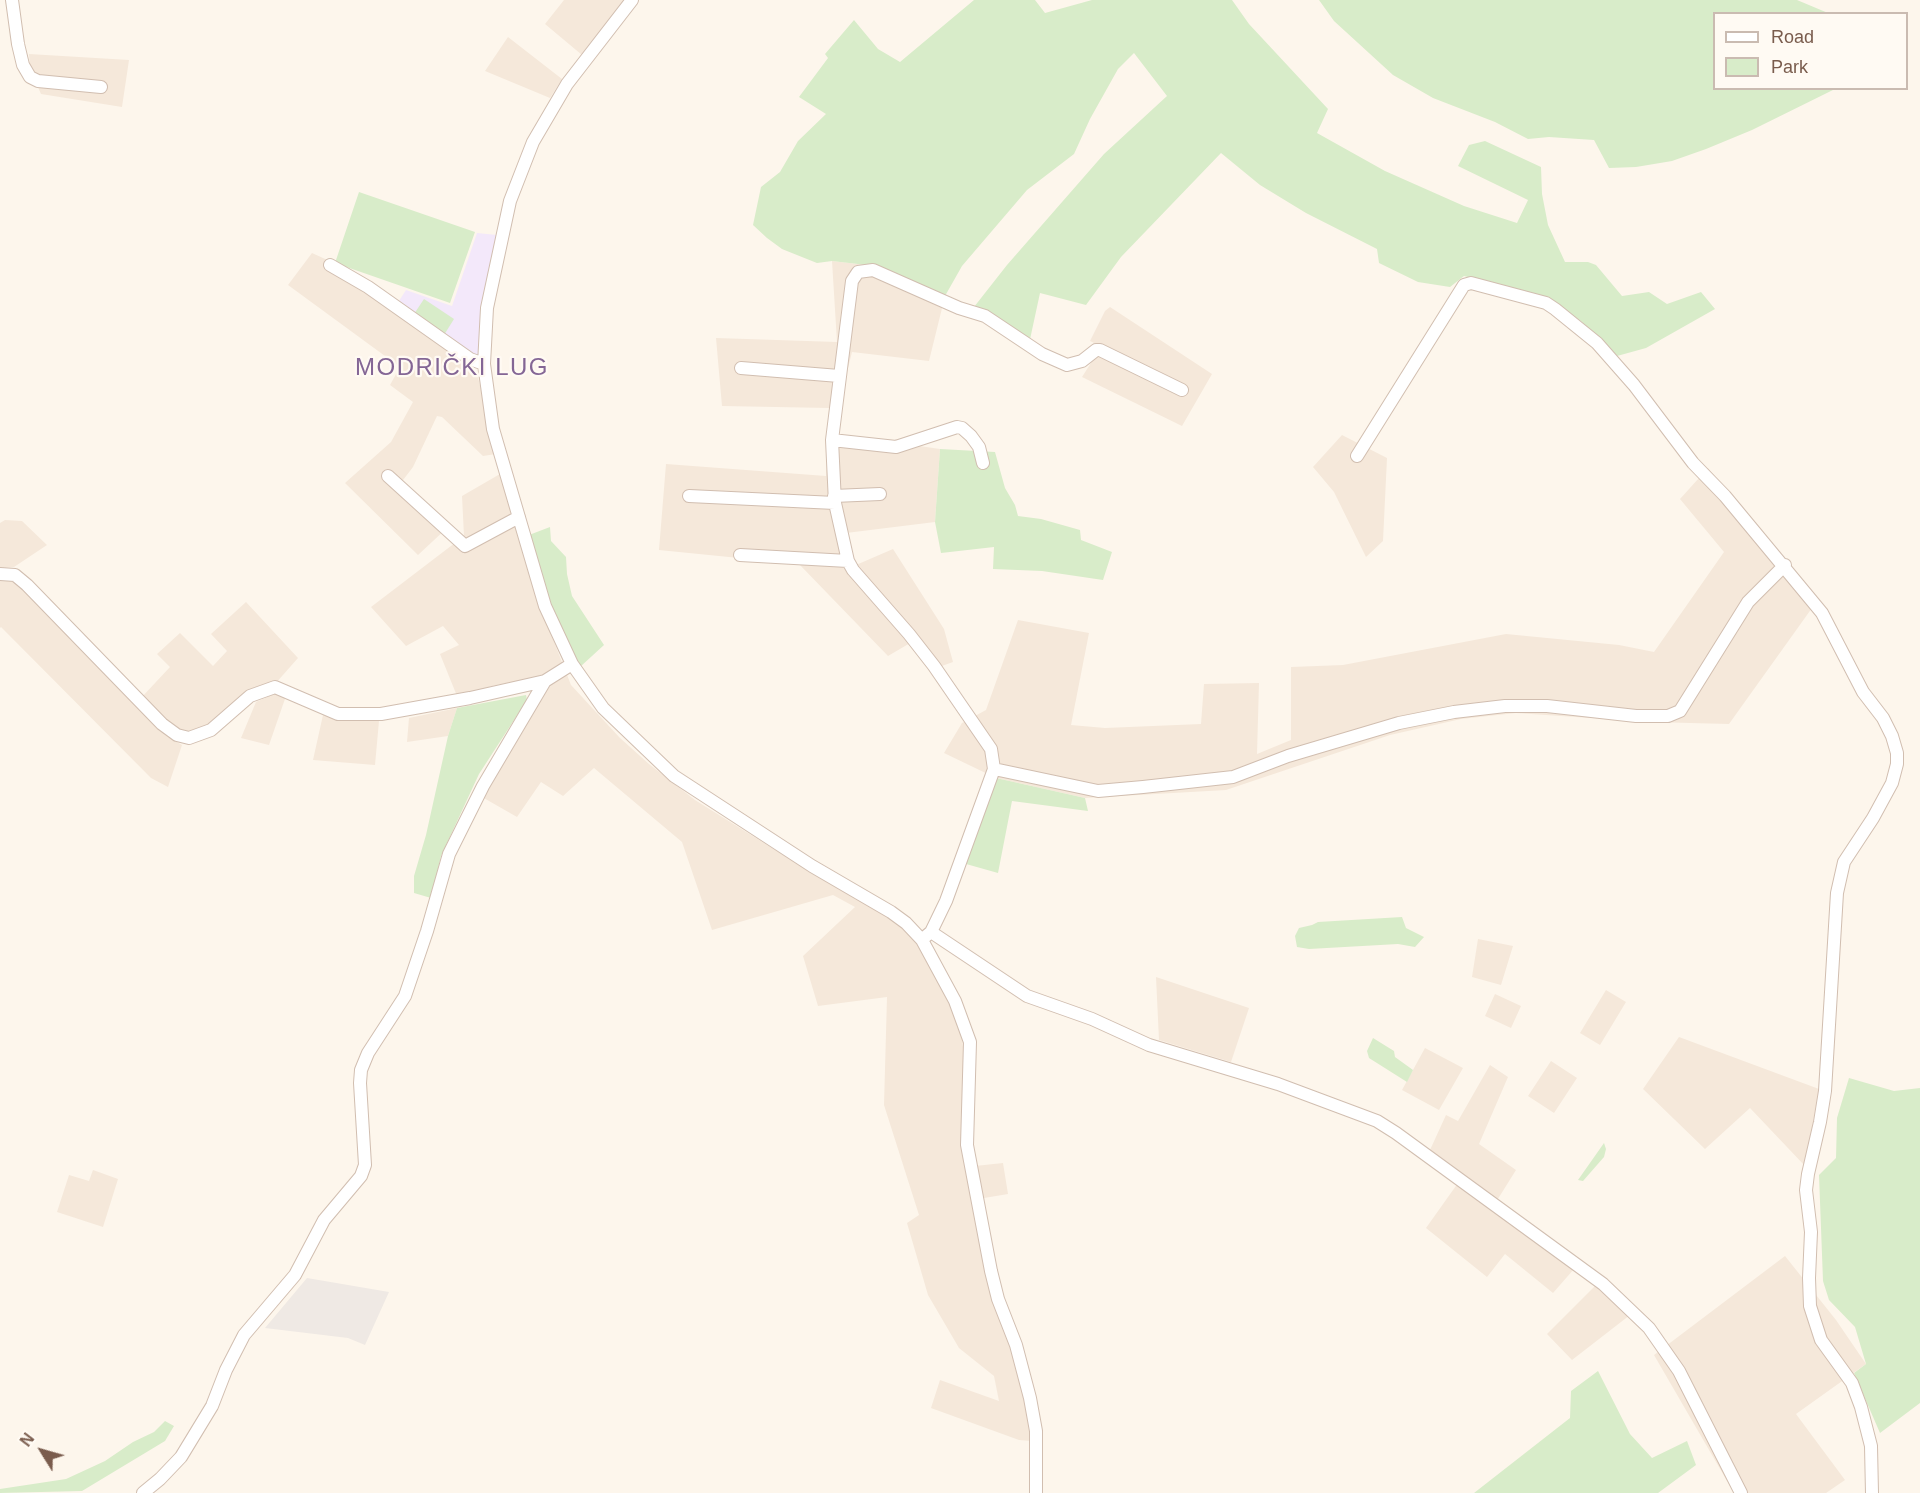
<!DOCTYPE html>
<meta charset="utf-8">
<style>
body{margin:0}
#map{position:relative;width:1920px;height:1493px;overflow:hidden;background:#fdf6ec;font-family:Arial,sans-serif}
canvas{display:block}
.legend{position:absolute;left:1713px;top:12px;width:195px;height:78px;box-sizing:border-box;background:#fffaf3;border:2px solid #cabbb1;margin:0;padding:8px 10px;list-style:none;font-size:18px;color:#7a5c4d}
.legend li{display:flex;align-items:center;gap:12px;height:30px}
.legend b{width:30px;border:2px solid #cabbb1}
.north{position:absolute;left:12px;top:1421px;width:60px;height:60px;-webkit-text-stroke:4px #fffaf3;paint-order:stroke;rotate:307deg;font-size:16px;font-weight:700;line-height:24px;text-align:center;color:#7a5c4d}
.north::after{content:'';display:block;margin:auto;width:21px;height:27px;background:#7a5c4d;clip-path:polygon(50% 0,100% 100%,50% 72%,0 100%)}
</style>
<div id="map">
<canvas width="1920" height="1493"></canvas>
<ul class="legend">
<li><b style="height:8px;background:#fff"></b>Road</li>
<li><b style="height:16px;background:#d8ecc9"></b>Park</li>
</ul>
<div class="north">N</div>
</div>
<script>
const ctx = document.querySelector('canvas').getContext('2d');
ctx.lineJoin = 'round';
function fill(path, color) { ctx.fillStyle = color; ctx.fill(path, 'evenodd'); }
const shape = rows => new Path2D(rows.map(r => 'M' + r).join(''));
function trace(path, color, width, dash) { ctx.strokeStyle = color; ctx.lineWidth = width; ctx.lineCap = dash ? 'butt' : 'round'; ctx.setLineDash(dash || []); ctx.stroke(path); }
function label(font, color, halo, rows, align = 'center') {
  ctx.font = font + ' Arial,sans-serif'; ctx.lineWidth = 4.5; ctx.setLineDash([]); ctx.textBaseline = 'middle'; ctx.strokeStyle = halo; ctx.fillStyle = color; for (const [text, x, y, turn = 0] of rows) {
    ctx.save(); ctx.translate(x, y); ctx.rotate((+turn || 0) * Math.PI / 180); ctx.textAlign = isNaN(turn) ? turn : align; if (halo) ctx.strokeText(text, 0, 0); ctx.fillText(text, 0, 0); ctx.restore();
  }
}
fill(shape([
 [564,0,626,0,582,55,545,24],
 [508,37,562,79,550,98,485,71],
 [29,54,129,60,122,107,41,94,30,69],
 [312,253,334,263,477,373,496,454,483,456,442,417,437,416,413,467,400,484,447,528,418,555,345,483,391,442,413,402,390,385,400,367,288,285],
 [832,261,875,266,945,296,929,361,852,352,840,400,837,434,940,449,935,522,846,533,849,555,856,565,893,549,944,629,953,662,939,667,917,639,888,656,799,564,659,550,666,464,826,476,829,408,722,406,716,338,837,342],
 [1110,307,1212,374,1182,426,1082,377,1096,355,1186,388,1090,341,1105,311],
 [1342,435,1387,458,1383,541,1366,557,1334,492,1313,467],
 [1708,468,1817,601,1729,724,1651,722,1516,713,1461,719,1390,735,1226,790,1103,797,1085,798,996,778,944,753,962,723,986,710,1018,620,1089,633,1071,725,1105,728,1201,724,1204,684,1259,683,1257,754,1291,740,1291,667,1343,665,1506,634,1619,645,1654,652,1724,552,1680,499],
 [500,474,536,596,571,685,620,738,649,764,695,800,812,873,868,902,899,924,916,941,956,1014,962,1037,975,1166,1003,1163,1008,1194,972,1200,982,1256,1023,1388,1032,1441,1019,1440,931,1408,940,1380,999,1401,994,1376,959,1348,928,1295,907,1223,919,1215,884,1105,887,997,818,1006,803,956,855,907,833,895,712,930,682,842,594,768,563,796,541,782,517,817,482,797,549,687,545,677,496,685,457,696,440,654,459,645,443,626,406,646,371,607,464,536,462,496],
 [5,520,22,521,47,545,14,567,0,568,0,523],
 [3,579,12,581,20,587,160,730,170,738,182,745,168,787,151,778,1,627,0,628,0,580],
 [246,602,298,658,275,684,200,733,179,733,141,698,170,667,157,654,180,633,213,666,227,651,211,634],
 [274,694,286,696,269,745,241,738,256,702],
 [457,708,448,736,407,742,409,718],
 [323,715,353,721,379,721,375,765,313,760],
 [1478,939,1513,946,1501,985,1472,977],
 [1156,977,1249,1008,1231,1062,1159,1040],
 [1606,990,1626,1002,1600,1045,1580,1033],
 [1495,994,1521,1006,1511,1028,1485,1016],
 [1679,1037,1819,1089,1805,1166,1750,1108,1705,1149,1643,1089],
 [1425,1048,1463,1068,1439,1110,1402,1090],
 [1551,1061,1577,1078,1554,1113,1528,1096],
 [1490,1065,1508,1077,1479,1144,1516,1170,1496,1202,1430,1150,1446,1115,1458,1121],
 [93,1170,118,1179,103,1227,57,1212,69,1175,89,1181],
 [1458,1183,1574,1269,1553,1293,1505,1254,1487,1277,1426,1228],
 [1785,1256,1836,1320,1866,1364,1796,1414,1845,1480,1826,1493,1734,1493,1654,1355],
 [1596,1285,1630,1315,1572,1360,1547,1334]
]), '#f5e8da');
fill(shape([
 [307,1278,389,1292,365,1345,348,1338,265,1328]
]), '#efe9e4');
fill(shape([
 [477,233,497,235,481,358,471,356,397,304,406,290,452,306]
]), '#f3e8fa');
fill(shape([
 [974,0,1035,0,1045,13,1092,0,1232,0,1249,24,1328,109,1317,133,1385,171,1464,206,1517,223,1528,200,1458,166,1469,145,1485,141,1541,167,1542,194,1548,225,1565,262,1588,262,1596,265,1622,296,1649,292,1667,304,1701,292,1715,309,1646,348,1617,356,1582,322,1554,301,1464,276,1450,287,1418,282,1379,263,1377,249,1306,213,1260,185,1221,153,1121,257,1086,305,1040,293,1029,344,974,307,1007,265,1104,154,1167,96,1134,53,1118,69,1090,119,1074,154,1027,190,962,266,945,296,875,266,832,261,817,263,782,249,767,238,753,225,761,187,780,172,798,141,826,114,799,97,828,58,825,54,854,20,878,49,900,62],
 [1319,0,1797,0,1828,13,1714,14,1714,88,1835,89,1752,130,1706,149,1672,161,1636,167,1609,168,1594,140,1549,137,1528,139,1495,122,1433,98,1393,75,1334,21],
 [359,192,475,232,450,303,335,263],
 [424,299,454,319,444,335,414,314],
 [940,449,995,452,1005,488,1015,505,1018,516,1041,519,1080,530,1081,540,1112,552,1103,580,1042,571,993,569,994,547,941,553,935,522],
 [550,527,551,541,566,557,567,574,572,596,604,645,580,667,551,604,529,535],
 [526,695,527,700,479,774,441,856,431,898,414,893,414,876,426,835,448,736,457,708],
 [996,778,1085,798,1088,811,1012,801,998,873,959,862],
 [1402,917,1406,928,1424,937,1415,947,1398,944,1309,949,1297,947,1295,936,1299,928,1312,925,1318,922],
 [1373,1038,1394,1051,1395,1057,1413,1070,1407,1082,1369,1058,1367,1051],
 [1849,1078,1894,1091,1920,1088,1920,1403,1880,1433,1854,1373,1866,1364,1855,1327,1829,1300,1823,1281,1819,1175,1836,1158,1837,1118],
 [1604,1143,1606,1149,1604,1157,1583,1181,1578,1180],
 [1598,1371,1630,1434,1652,1458,1687,1441,1696,1465,1658,1493,1474,1493,1570,1418,1571,1391],
 [165,1421,174,1426,165,1441,82,1491,0,1493,0,1489,66,1479,105,1461,133,1442,154,1432]
]), '#d8ecc9');
const minor = shape([
 [12,0,18,44,23,65,30,77,38,81,101,87],
 [632,0,567,84,533,142,510,201,487,308,484,364,493,429,545,606,572,664,603,708,674,776,812,866,891,912,906,923,922,940,955,1001,970,1042,967,1145,991,1271,998,1299,1016,1345,1030,1398,1036,1431,1036,1493],
 [330,265,368,287,470,359,484,364],
 [741,368,839,376],
 [1182,390,1100,350,1096,350,1082,361,1067,365,1042,354,985,316,959,308,873,270,858,272,852,281,832,440,835,503,848,561,853,570,909,634,934,666,991,749,994,769,1098,791,1143,787,1233,777,1288,756,1399,723,1454,712,1505,706,1547,706,1636,716,1668,716,1680,711,1748,602,1785,565],
 [832,440,896,447,957,427,962,428,971,436,979,447,983,463],
 [1357,456,1464,285,1471,283,1546,303,1555,309,1597,343,1634,385,1693,463,1725,496,1822,613,1863,692,1883,718,1892,736,1897,753,1897,764,1892,783,1873,818,1844,862,1837,893,1825,1091,1820,1122,1808,1174,1806,1190,1811,1232,1809,1278,1810,1306,1821,1340,1852,1383,1861,1407,1871,1446,1872,1493],
 [388,476,465,546,519,517],
 [689,496,835,503],
 [834,496,880,494],
 [740,555,848,561],
 [0,574,15,575,27,585,162,724,177,735,189,738,211,730,250,696,275,687,338,714,381,714,470,698,545,681,572,664],
 [931,932,1027,996,1092,1019,1149,1045,1278,1084,1377,1121,1396,1133,1603,1284,1649,1328,1679,1371,1741,1493],
 [925,937,931,932,946,901,994,769],
 [143,1493,160,1479,181,1457,212,1406,226,1370,244,1335,295,1275,324,1220,361,1176,365,1165,360,1083,361,1070,368,1053,405,996,427,931,449,854,483,786,545,681]
]);
trace(minor, '#d1beb0', 14);
trace(minor, '#fff', 12);
ctx.letterSpacing = '1.5px';
label('24px', '#846695', '#fffaf3', [
 ["MODRIČKI LUG",452,368]
]);
ctx.letterSpacing = '0px';
</script>
